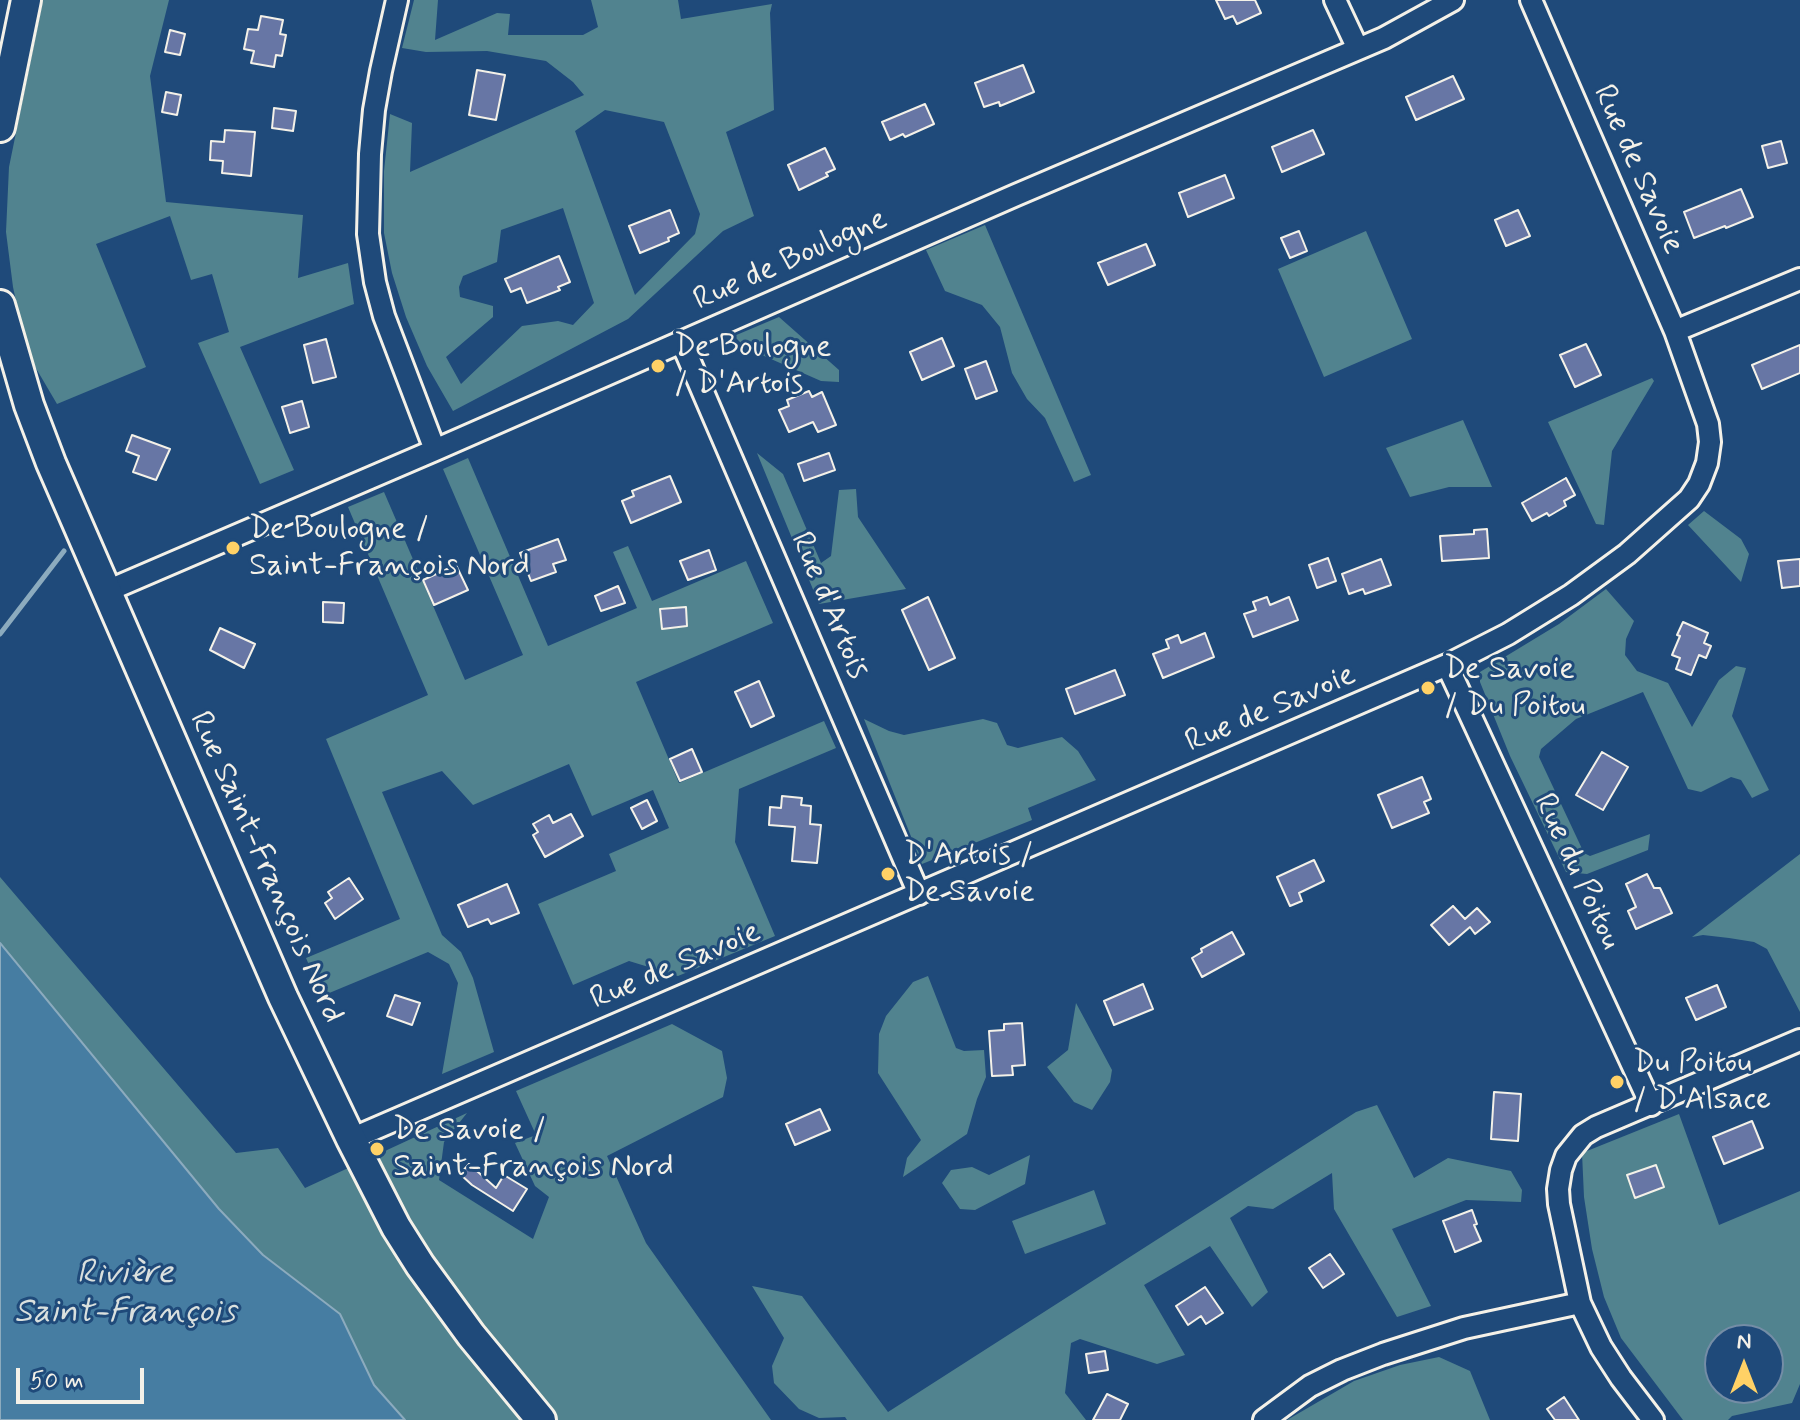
<!DOCTYPE html>
<meta charset="utf-8">
<style>
body{margin:0}
#map{position:relative;width:1800px;height:1420px;overflow:hidden;background:#1f4a7a;font-family:Mynerve,sans-serif}
canvas{display:block}
.north{position:absolute;left:1704px;top:1324px;width:80px;height:80px;box-sizing:border-box;background:#1f4a7a;border:2px solid #748da6;border-radius:50%;rotate:0deg;font-size:22px;font-weight:700;line-height:32px;text-align:center;color:#f4f1e8}
.north::after{content:'';display:block;margin:auto;width:28px;height:36px;background:#ffd166;clip-path:polygon(50% 0,100% 100%,50% 72%,0 100%)}
.scale{position:absolute;left:16px;top:1368px;width:128px;height:36px;box-sizing:border-box;border:4px solid #f4f1e8;border-top:0;padding-left:10px;font-size:24px;line-height:28px;white-space:nowrap;color:#f4f1e8;-webkit-text-stroke:6px #1f4a7a;paint-order:stroke}
</style>
<div id="map">
<canvas width="1800" height="1420"></canvas>
<div class="north">N</div>
<div class="scale">50 m</div>
</div>
<script>
const ctx = document.querySelector('canvas').getContext('2d');
ctx.lineJoin = 'round';
function fill(path, color) { ctx.fillStyle = color; ctx.fill(path, 'evenodd'); }
const shape = rows => new Path2D(rows.map(r => 'M' + r).join(''));
function trace(path, color, width, dash) { ctx.strokeStyle = color; ctx.lineWidth = width; ctx.lineCap = dash ? 'butt' : 'round'; ctx.setLineDash(dash || []); ctx.stroke(path); }
function label(font, color, halo, rows, align = 'center') {
  ctx.font = font + ' Mynerve,sans-serif'; ctx.lineWidth = 6; ctx.setLineDash([]); ctx.textBaseline = 'middle'; ctx.strokeStyle = halo; ctx.fillStyle = color; for (const [text, x, y, turn = 0] of rows) {
    ctx.save(); ctx.translate(x, y); ctx.rotate((+turn || 0) * Math.PI / 180); ctx.textAlign = isNaN(turn) ? turn : align; if (halo) ctx.strokeText(text, 0, 0); ctx.fillText(text, 0, 0); ctx.restore();
  }
}
fill(shape([
 [43,0,169,0,150,76,166,202,303,215,298,278,348,263,354,304,240,347,294,470,260,484,198,343,229,332,212,274,191,280,170,216,96,244,146,367,57,404,27,353,13,287,6,232,9,167],
 [414,0,438,0,435,40,497,13,510,14,508,35,583,35,598,27,591,0,678,0,681,19,772,4,770,13,774,110,726,132,754,216,723,231,628,319,453,411,427,366,406,317,392,273,384,233,384,171,390,114,412,123,410,172,584,95,573,82,546,61,487,51,426,52,402,48],
 [605,110,664,122,700,214,695,234,635,295,575,131],
 [563,208,594,303,573,325,558,321,522,326,461,384,446,357,493,317,493,306,460,297,459,287,463,276,497,262,501,230],
 [985,225,1091,475,1074,482,1045,418,1027,399,1012,373,1000,327,982,305,945,291,926,250],
 [1366,231,1412,339,1324,377,1278,269],
 [779,317,839,370,839,382,821,381,746,348,734,336],
 [1652,378,1654,381,1612,451,1604,525,1596,524,1548,422],
 [1463,420,1492,487,1449,487,1410,497,1386,448],
 [757,453,783,474,821,563,831,556,839,490,856,489,858,517,906,589,819,604],
 [468,458,548,646,637,608,613,552,628,546,652,601,746,561,773,623,636,682,679,783,824,721,836,748,739,789,735,842,775,936,678,976,629,961,573,985,538,904,616,871,609,854,669,828,653,790,592,816,569,764,473,805,442,771,382,792,442,935,461,952,473,978,494,1052,442,1074,458,983,449,964,428,952,322,996,306,958,400,919,326,739,428,695,348,507,384,492,465,680,523,655,443,469],
 [1704,511,1741,539,1749,554,1741,582,1688,525],
 [1606,589,1634,621,1626,639,1625,655,1637,671,1668,683,1692,727,1719,680,1736,666,1746,668,1732,716,1769,790,1752,798,1741,780,1731,777,1701,792,1688,789,1643,692,1576,719,1541,749,1539,757,1584,853,1590,856,1650,834,1648,850,1587,874,1566,872,1510,756,1480,682,1480,672,1559,624],
 [864,719,889,731,904,735,983,719,997,723,1007,745,1018,748,1062,737,1078,751,1096,780,1028,808,1032,820,922,864],
 [1800,854,1800,1012,1767,949,1754,942,1729,938,1703,935,1692,937],
 [0,877,236,1153,278,1148,305,1188,467,1113,444,1142,439,1180,533,1239,549,1197,535,1186,515,1143,536,1135,516,1091,672,1024,722,1051,727,1078,723,1097,607,1156,646,1243,771,1420,405,1420,374,1385,340,1314,263,1255,219,1209,0,943],
 [928,976,956,1048,964,1051,984,1050,986,1077,977,1099,967,1134,903,1177,907,1158,921,1140,878,1073,879,1034,886,1016,913,982],
 [1076,1003,1112,1070,1110,1082,1092,1110,1074,1102,1047,1067,1068,1050],
 [1377,1105,1414,1178,1448,1158,1511,1171,1522,1190,1521,1202,1466,1200,1392,1229,1431,1306,1397,1317,1334,1209,1332,1173,1273,1209,1248,1206,1230,1218,1268,1292,1252,1307,1210,1246,1144,1285,1185,1355,1157,1364,1080,1339,1071,1343,1065,1393,1086,1420,847,1420,845,1417,819,1418,799,1409,774,1383,772,1366,784,1338,752,1286,802,1296,888,1412,1356,1112],
 [1679,1114,1719,1225,1800,1191,1800,1384,1792,1403,1732,1416,1728,1420,1683,1420,1621,1338,1604,1297,1592,1249,1584,1197,1582,1153],
 [1720,1340,1768,1340,1768,1388,1720,1388],
 [1030,1155,1025,1184,975,1210,960,1209,942,1183,951,1170,972,1167,989,1175],
 [1094,1190,1106,1224,1025,1254,1012,1221],
 [1439,1357,1470,1371,1490,1420,1287,1420,1354,1381,1400,1365]
]), '#51838f');
const water = shape([
 [0,943,219,1209,263,1255,340,1314,374,1385,405,1420,0,1420,0,943]
]);
fill(water, '#467da2');
trace(water, '#8cabbe', 2);
trace(shape([
 [0,634,64,551]
]), '#8cabbe', 5);
const building = shape([
 [1216,0,1255,0,1261,13,1237,24,1233,16,1225,19,1216,0],
 [261,16,283,20,280,34,286,35,282,56,276,55,274,67,251,63,254,51,244,49,248,29,258,30,261,16],
 [170,30,185,34,180,55,165,52,170,30],
 [1023,65,1034,92,1000,106,999,102,984,107,975,83,1023,65],
 [477,70,505,75,496,120,469,115,477,70],
 [1453,76,1464,99,1416,120,1406,97,1453,76],
 [166,92,181,95,177,115,162,112,166,92],
 [925,104,934,124,905,137,903,134,890,140,882,122,925,104],
 [274,108,296,111,293,131,272,128,274,108],
 [225,130,255,132,251,176,222,173,223,161,210,160,211,141,224,142,225,130],
 [1313,130,1324,154,1282,172,1272,147,1313,130],
 [1781,141,1787,163,1768,168,1762,146,1781,141],
 [825,148,835,169,826,173,828,176,799,190,788,165,825,148],
 [1225,175,1234,198,1188,217,1179,193,1225,175],
 [1741,189,1753,217,1726,228,1725,226,1694,238,1684,212,1741,189],
 [670,210,679,233,668,238,669,241,640,253,629,226,670,210],
 [1518,210,1530,236,1506,246,1495,220,1518,210],
 [1299,231,1307,251,1290,258,1281,238,1299,231],
 [1146,244,1155,265,1108,285,1098,263,1146,244],
 [559,256,570,282,558,287,560,290,527,303,521,288,511,292,505,279,559,256],
 [942,338,954,366,922,380,910,352,942,338],
 [326,339,336,377,313,383,304,345,326,339],
 [1586,344,1601,375,1575,387,1560,355,1586,344],
 [1800,345,1800,373,1762,389,1752,365,1800,345],
 [986,361,997,391,976,399,965,369,986,361],
 [809,391,812,397,822,392,836,425,818,432,813,422,789,432,779,410,789,406,787,400,809,391],
 [302,401,309,427,290,433,282,407,302,401],
 [132,435,170,449,156,480,133,472,139,456,126,451,132,435],
 [829,453,835,470,804,481,798,464,829,453],
 [670,476,681,502,631,523,622,501,634,496,632,491,670,476],
 [1566,478,1575,495,1564,501,1566,506,1549,516,1547,513,1532,521,1522,503,1566,478],
 [1487,529,1489,558,1442,561,1440,536,1474,534,1474,530,1487,529],
 [558,539,566,560,553,564,556,572,531,581,520,553,558,539],
 [709,550,716,570,688,580,680,561,709,550],
 [1328,558,1336,581,1317,588,1309,565,1328,558],
 [1381,559,1391,585,1365,594,1363,589,1349,594,1342,574,1381,559],
 [1800,559,1800,586,1782,588,1778,561,1800,559],
 [456,565,468,590,434,605,423,580,456,565],
 [618,586,625,603,601,611,595,596,618,586],
 [928,597,955,658,929,670,902,610,928,597],
 [1267,597,1270,605,1289,597,1298,620,1253,637,1244,614,1256,610,1253,602,1267,597],
 [323,602,344,603,343,623,323,622,323,602],
 [686,607,687,626,662,629,660,609,686,607],
 [1683,622,1708,633,1704,643,1711,646,1706,658,1699,655,1691,675,1676,669,1680,658,1672,655,1680,636,1677,635,1683,622],
 [220,628,255,644,244,668,210,650,220,628],
 [1205,633,1214,657,1163,678,1153,654,1169,648,1166,640,1178,635,1181,643,1205,633],
 [1115,670,1125,695,1075,714,1066,689,1115,670],
 [759,681,774,716,751,727,735,692,759,681],
 [692,749,702,772,680,781,670,759,692,749],
 [1602,752,1628,767,1603,810,1576,795,1602,752],
 [1422,777,1431,799,1424,802,1429,813,1392,828,1378,795,1422,777],
 [782,796,802,798,801,805,811,806,810,824,821,825,817,863,792,861,795,827,769,825,770,807,781,808,782,796],
 [647,800,657,821,642,829,631,808,647,800],
 [571,814,583,836,545,857,533,835,538,832,533,824,549,815,553,823,571,814],
 [1314,860,1324,881,1299,893,1302,901,1290,906,1277,877,1314,860],
 [1647,874,1654,888,1660,888,1672,913,1636,929,1628,911,1636,907,1626,884,1647,874],
 [349,878,363,899,335,919,325,903,332,898,328,892,349,878],
 [507,884,519,913,491,924,488,919,468,927,458,905,507,884],
 [1453,906,1465,919,1477,908,1490,922,1475,934,1470,927,1449,945,1431,925,1453,906],
 [1232,932,1244,954,1202,977,1192,958,1202,952,1201,949,1232,932],
 [1143,984,1153,1009,1114,1025,1104,1001,1143,984],
 [1717,985,1726,1007,1696,1020,1686,998,1717,985],
 [395,995,420,1003,412,1025,387,1016,395,995],
 [1022,1023,1025,1065,1012,1066,1013,1075,992,1076,989,1031,1004,1030,1004,1024,1022,1023],
 [1494,1092,1521,1094,1518,1141,1491,1139,1494,1092],
 [820,1109,830,1130,795,1145,786,1124,820,1109],
 [1752,1121,1763,1148,1724,1164,1713,1137,1752,1121],
 [469,1164,496,1188,504,1175,527,1189,513,1211,472,1185,460,1174,469,1164],
 [1656,1165,1664,1187,1635,1198,1627,1175,1656,1165],
 [1472,1210,1477,1224,1474,1225,1481,1241,1455,1252,1443,1221,1472,1210],
 [1330,1254,1344,1274,1323,1288,1309,1268,1330,1254],
 [1205,1287,1223,1313,1206,1324,1201,1316,1188,1325,1176,1306,1205,1287],
 [1105,1351,1108,1370,1089,1373,1086,1354,1105,1351],
 [1107,1394,1128,1404,1120,1420,1093,1420,1107,1394],
 [1564,1397,1579,1420,1555,1420,1547,1409,1564,1397]
]);
fill(building, '#6776a5');
trace(building, '#f4f1e8', 2);
const street = shape([
 [397,0,381,71,374,110,370,154,368,234,375,282,384,316,435,450],
 [1335,0,1358,49],
 [1675,331,1800,279],
 [681,341,919,894],
 [107,591,435,450,1016,195,1384,38,1453,0],
 [1447,665,1651,1105],
 [351,1139,1447,665,1508,634,1571,595,1627,554,1689,499,1699,484,1707,463,1710,442,1708,424,1675,331,1531,0],
 [1264,1420,1310,1386,1342,1370,1383,1354,1464,1328,1580,1303],
 [1653,1420,1621,1378,1601,1347,1580,1303,1559,1204,1558,1189,1561,1170,1566,1156,1583,1135,1596,1127,1800,1040]
]);
const secondary = shape([
 [0,127,26,0],
 [0,305,29,405,51,463,283,997,351,1139,396,1227,420,1265,471,1335,541,1420]
]);
trace(street, '#f4f1e8', 26);
trace(secondary, '#f4f1e8', 34);
trace(street, '#1f4a7a', 20);
trace(secondary, '#1f4a7a', 28);
for (const [x, y, r, color] of [
 [658,366,8,"#ffd166"],
 [233,548,8,"#ffd166"],
 [1428,688,8,"#ffd166"],
 [888,874,8,"#ffd166"],
 [1617,1082,8,"#ffd166"],
 [377,1149,8,"#ffd166"]
]) { const dot = new Path2D(); dot.arc(x, y, r, 0, 2 * Math.PI); ctx.fillStyle = color; ctx.fill(dot); trace(dot, '#1f4a7a', 3); }
label('32px', '#f4f1e8', '#1f4a7a', [
 ["Rue de Savoie",1637,170,66],
 ["Rue de Boulogne",791,261,-24],
 ["Rue d'Artois",828,606,67],
 ["Rue de Savoie",1271,710,-23],
 ["Rue Saint-François Nord",265,868,66],
 ["Rue du Poitou",1576,872,65],
 ["Rue de Savoie",676,967,-23]
]);
label('32px', '#f4f1e8', '#1f4a7a', [
 ["De Boulogne",674,348],
 ["/ D'Artois",674,385],
 ["De Boulogne /",249,530],
 ["Saint-François Nord",249,567],
 ["De Savoie",1444,670],
 ["/ Du Poitou",1444,707],
 ["D'Artois /",904,856],
 ["De Savoie",904,893],
 ["Du Poitou",1633,1064],
 ["/ D'Alsace",1633,1101],
 ["De Savoie /",393,1131],
 ["Saint-François Nord",393,1168]
], 'left');
label('italic 34px', '#dae0de', '#1f4a7a', [
 ["Rivière",125,1275],
 ["Saint-François",125,1314]
]);
</script>
